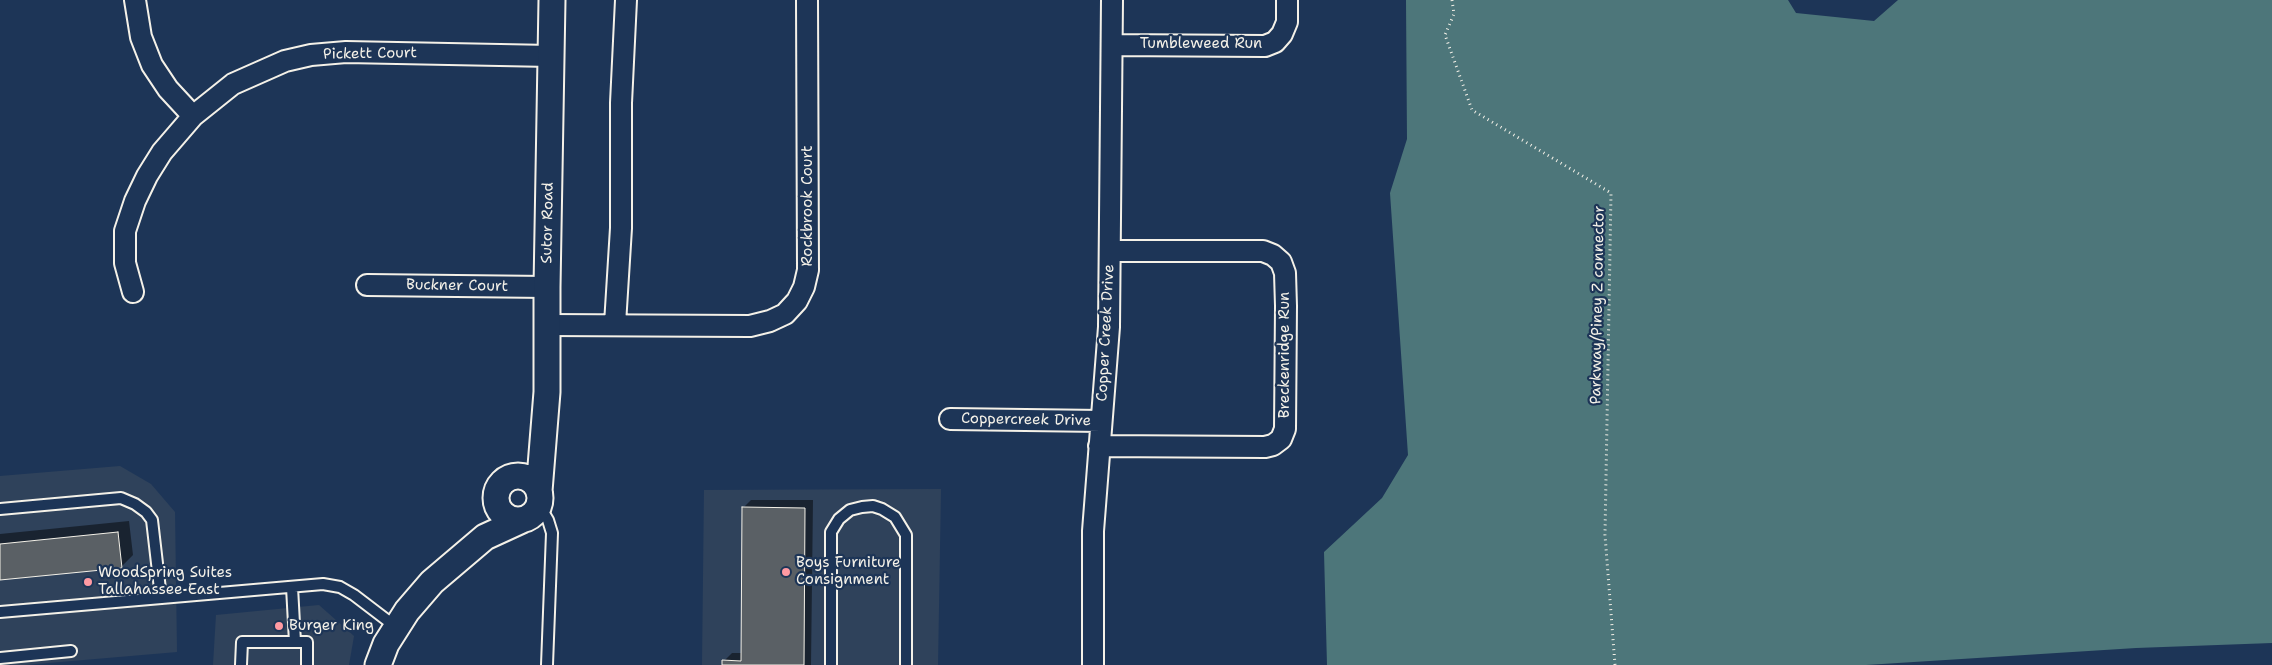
<!DOCTYPE html>
<style>
body{margin:0}
canvas{display:block;background:#1d3557}
</style>
<canvas width="2272" height="665"></canvas>
<script>
const ctx = document.querySelector('canvas').getContext('2d');
ctx.lineJoin = 'round';
function fill(path, color) { ctx.fillStyle = color; ctx.fill(path, 'evenodd'); }
const shape = rows => new Path2D(rows.map(r => 'M' + r).join(''));
function trace(path, color, width, dash) { ctx.strokeStyle = color; ctx.lineWidth = width; ctx.lineCap = dash ? 'butt' : 'round'; ctx.setLineDash(dash || []); ctx.stroke(path); }
function label(font, color, halo, rows, align = 'center') {
  ctx.font = font + ' "Shantell Sans",sans-serif'; ctx.lineWidth = 4.5; ctx.setLineDash([]); ctx.textBaseline = 'middle'; ctx.strokeStyle = halo; ctx.fillStyle = color; for (const [text, x, y, turn = 0] of rows) {
    ctx.save(); ctx.translate(x, y); ctx.rotate((+turn || 0) * Math.PI / 180); ctx.textAlign = isNaN(turn) ? turn : align; if (halo) ctx.strokeText(text, 0, 0); ctx.fillText(text, 0, 0); ctx.restore();
  }
}
fill(shape([
 [120,466,151,484,175,512,177,652,25,665,0,665,0,476],
 [941,489,938,665,702,665,704,490],
 [319,605,354,636,349,665,213,665,216,615]
]), '#2f425b');
fill(shape([
 [1406,0,1788,0,1796,13,1874,21,1898,0,2272,0,2272,643,2136,648,1866,665,1327,665,1324,552,1382,498,1408,455,1390,193,1407,139]
]), '#4d767a');
fill(shape([
 [751,500,813,500,811,665,723,665,724,661,732,653,742,653,743,508],
 [129,521,133,555,121,567,0,579,0,534]
]), '#0007');
const building = shape([
 [742,507,805,508,804,665,722,665,722,660,741,661,742,507],
 [118,532,122,568,0,580,0,544,118,532]
]);
fill(building, '#5a6065');
trace(building, '#f4f1e8', 1);
const service = shape([
 [539,505,548,520,552,533,547,665],
 [0,509,121,498,135,504,146,512,152,520,161,598],
 [292,587,295,642],
 [0,612,323,584,340,587,354,595,396,627],
 [0,658,71,651],
 [241,665,242,642,307,642,307,665],
 [831,665,831,532,839,519,850,510,862,507,873,506,882,509,895,517,906,535,906,665]
]);
const minor = shape([
 [135,0,141,37,152,65,168,89,193,116],
 [1112,45,1265,46,1275,42,1282,34,1287,22,1287,0],
 [367,285,547,287],
 [133,292,125,263,125,231,135,201,147,176,162,152,193,116,233,84,285,61,311,55,346,52,551,56],
 [615,324,621,228,621,103,626,0],
 [547,325,750,326,770,321,785,314,797,301,804,287,808,270,807,0],
 [950,419,1101,421],
 [1099,446,1265,447,1273,445,1281,439,1285,429,1286,306,1285,273,1281,262,1273,255,1263,251,1110,251],
 [1093,665,1093,531,1109,327,1112,0]
]);
const tertiary = shape([
 '496 498a22 22 0 1 1 44 0a22 22 0 1 1-44 0Z',
 [539,491,547,392,547,287,552,0],
 [378,665,386,644,407,611,432,582,485,537,522,520]
]);
trace(service, '#f4f1e8', 14);
trace(minor, '#f4f1e8', 24);
trace(tertiary, '#f4f1e8', 29);
trace(shape([
 [1452,0,1454,14,1445,35,1472,110,1611,193,1605,535,1615,665]
]), '#f4f1e8', 3, [1, 4]);
trace(service, '#1d3557', 10);
trace(minor, '#1d3557', 20);
trace(tertiary, '#1d3557', 25);
for (const [x, y, r, color] of [
 [786,572,5,"#ff9aa2"],
 [88,582,5,"#ff9aa2"],
 [279,626,5,"#ff9aa2"]
]) { const dot = new Path2D(); dot.arc(x, y, r, 0, 2 * Math.PI); ctx.fillStyle = color; ctx.fill(dot); trace(dot, '#1d3557', 2); }
label('15px', '#f4f1e8', '#1d3557', [
 ["Tumbleweed Run",1201,44],
 ["Pickett Court",370,54,-1],
 ["Rockbrook Court",808,206,-90],
 ["Sutor Road",548,223,-89],
 ["Buckner Court",457,286,1],
 ["Parkway/Piney Z connector",1598,305,-89],
 ["Copper Creek Drive",1106,333,-87],
 ["Breckenridge Run",1285,355,-90],
 ["Coppercreek Drive",1026,420,1]
]);
label('15px', '#f4f1e8', '#1d3557', [
 ["Boys Furniture",796,563],
 ["Consignment",796,580],
 ["WoodSpring Suites",98,573],
 ["Tallahassee East",98,590],
 ["Burger King",289,626]
], 'left');
</script>
